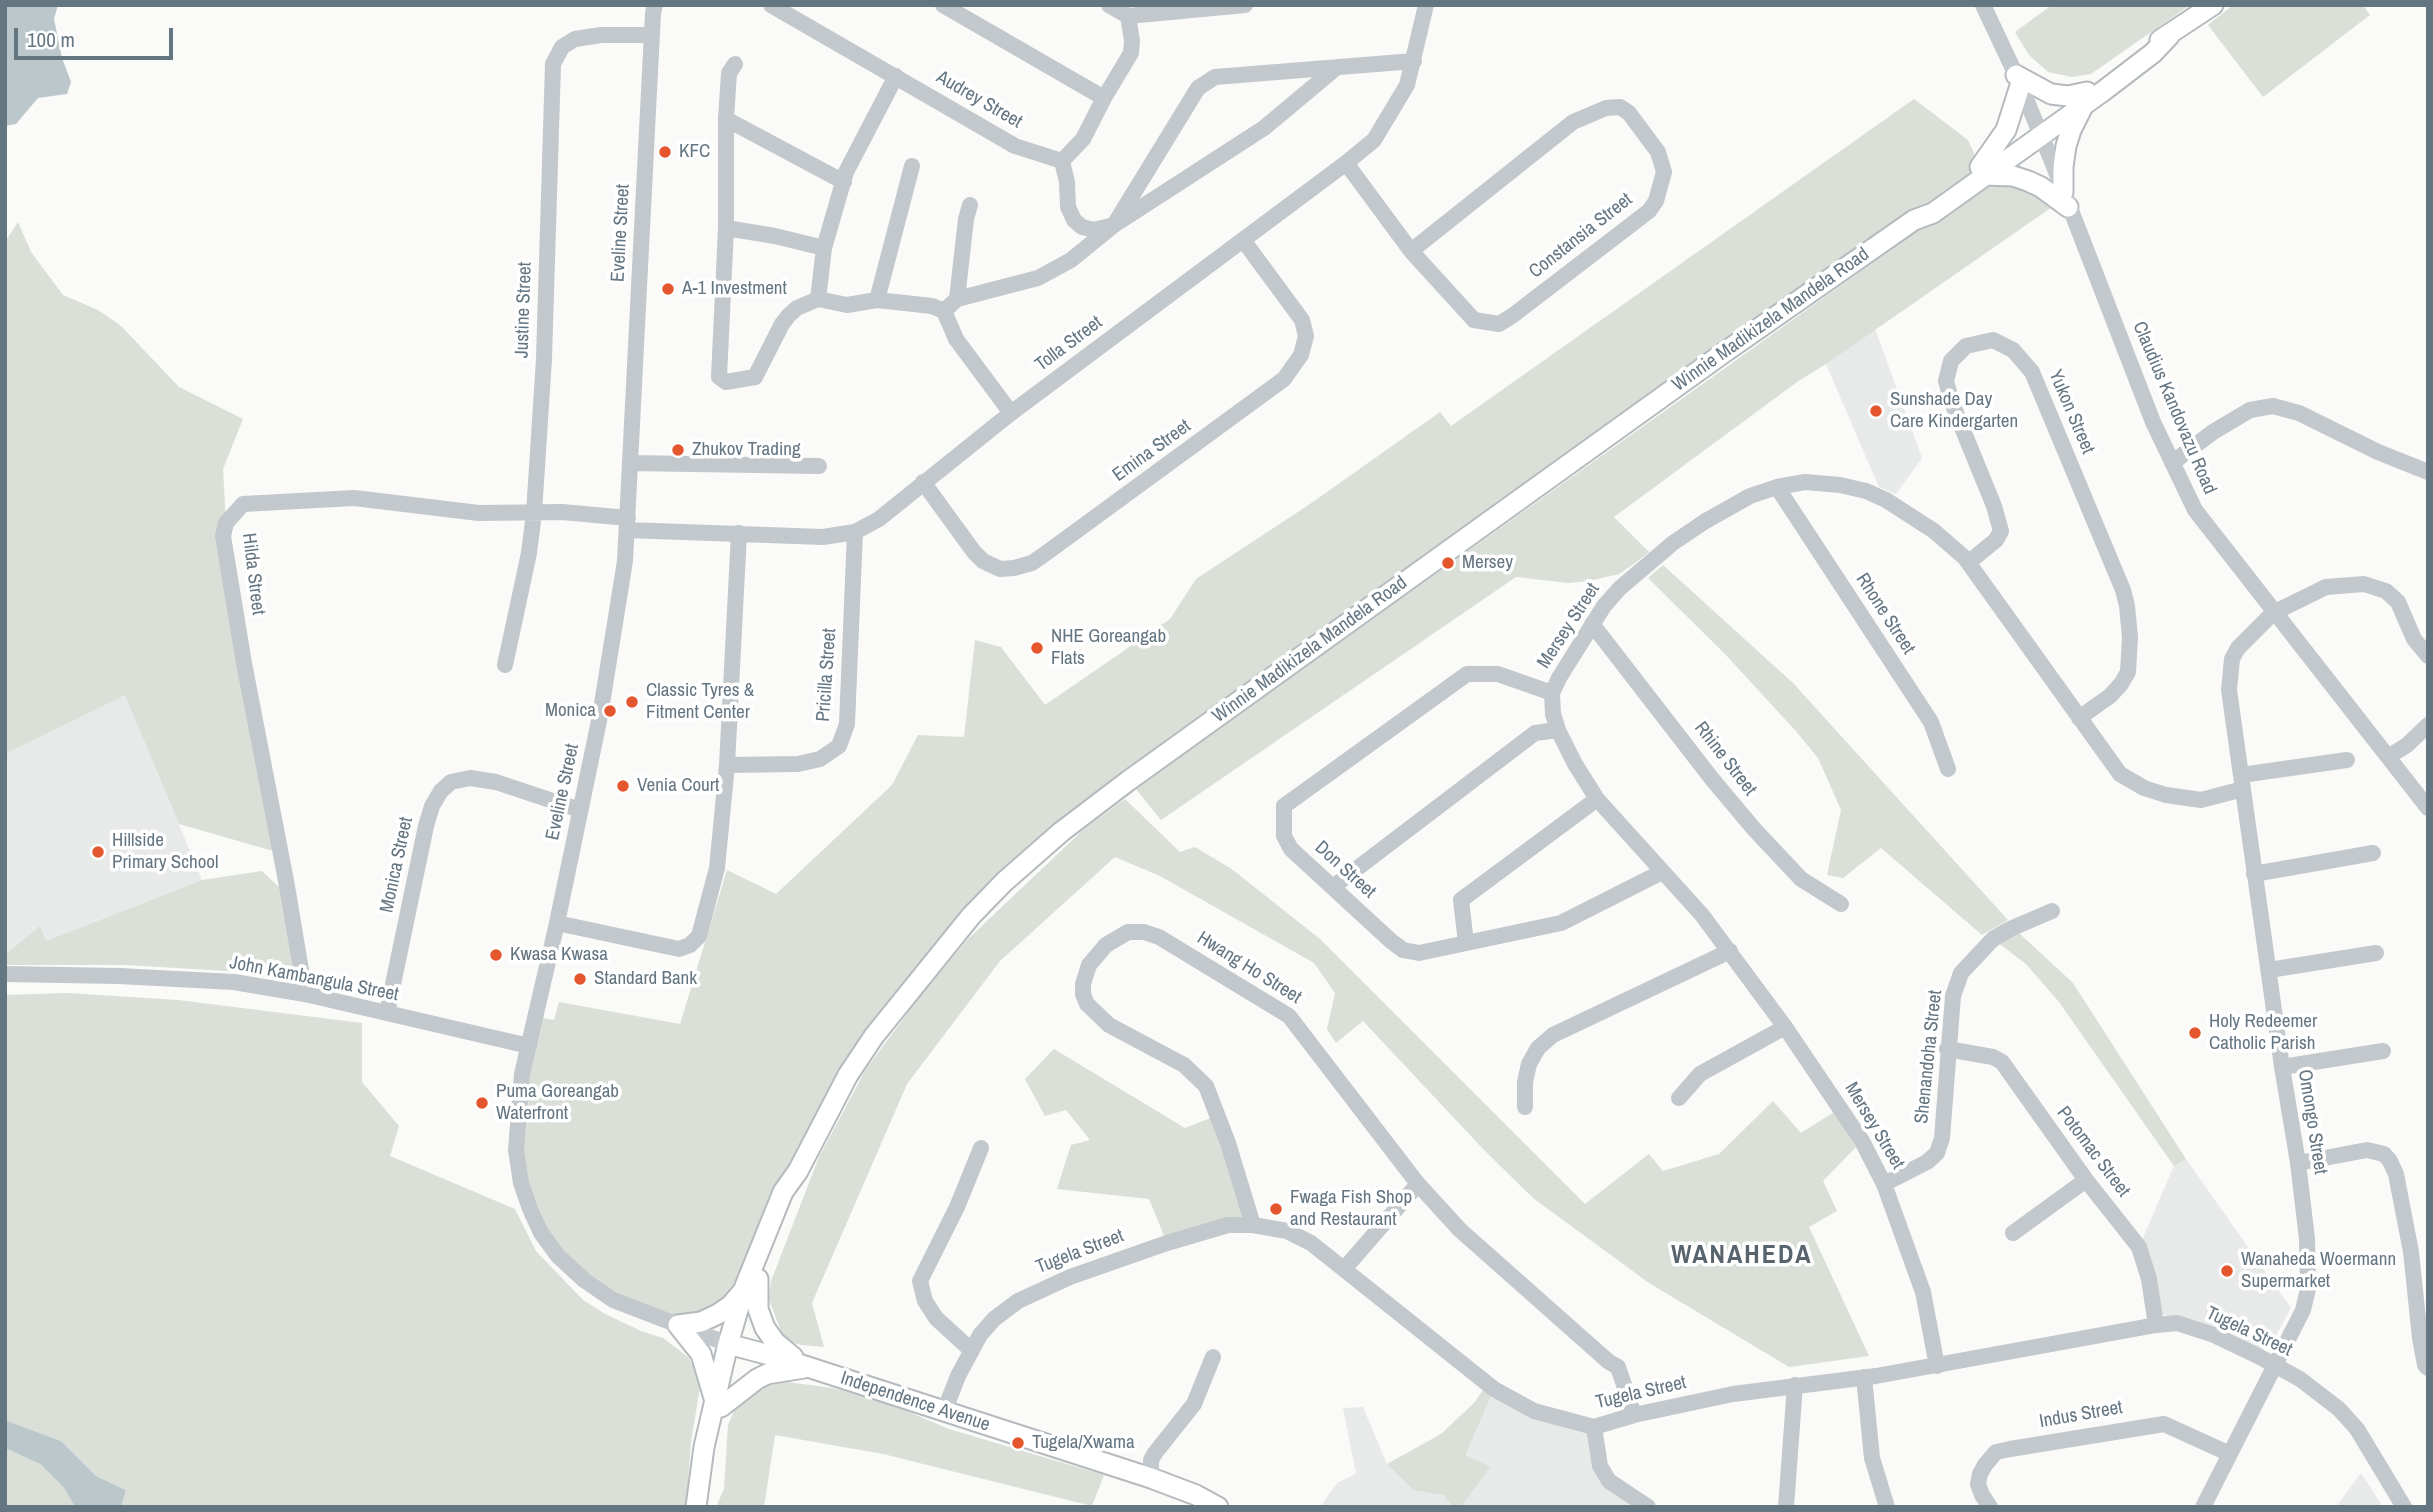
<!DOCTYPE html>
<style>
body{margin:0}
#map{position:relative;width:2433px;height:1512px;overflow:hidden;background:#fafaf8;font-family:"Archivo Narrow",sans-serif}
canvas{display:block}
.frame{position:absolute;inset:0;border:7px solid #657683;pointer-events:none}
.scale{position:absolute;left:14px;top:28px;width:159px;height:32px;box-sizing:border-box;border:4px solid #657683;border-top:0;padding-left:9px;font-size:21px;line-height:24px;white-space:nowrap;color:#657683;-webkit-text-stroke:5px #fff;paint-order:stroke}
</style>
<div id="map">
<canvas width="2433" height="1512"></canvas>
<div class="frame"></div>
<div class="scale">100 m</div>
</div>
<script>
const ctx = document.querySelector('canvas').getContext('2d');
ctx.lineJoin = 'round';
function fill(path, color) { ctx.fillStyle = color; ctx.fill(path, 'evenodd'); }
const shape = rows => new Path2D(rows.map(r => 'M' + r).join(''));
function trace(path, color, width, dash) { ctx.strokeStyle = color; ctx.lineWidth = width; ctx.lineCap = dash ? 'butt' : 'round'; ctx.setLineDash(dash || []); ctx.stroke(path); }
function label(font, color, halo, rows, align = 'center') {
  ctx.font = font + ' "Archivo Narrow",sans-serif'; ctx.lineWidth = 7; ctx.setLineDash([]); ctx.textBaseline = 'middle'; ctx.strokeStyle = halo; ctx.fillStyle = color; for (const [text, x, y, turn = 0] of rows) {
    ctx.save(); ctx.translate(x, y); ctx.rotate((+turn || 0) * Math.PI / 180); ctx.textAlign = isNaN(turn) ? turn : align; if (halo) ctx.strokeText(text, 0, 0); ctx.fillText(text, 0, 0); ctx.restore();
  }
}
fill(shape([
 [1875,329,1922,458,1896,494,1879,487,1826,364],
 [125,694,202,880,46,941,40,927,5,955,5,754],
 [2186,1159,2291,1308,2272,1343,2261,1351,2180,1317,2155,1314,2139,1247,2174,1166],
 [1494,1389,1594,1427,1600,1466,1633,1497,1627,1507,1461,1507,1489,1467,1466,1456],
 [1363,1407,1387,1464,1431,1492,1443,1495,1453,1507,1320,1507,1337,1483,1356,1474,1343,1408],
 [2361,1473,2383,1507,2336,1507]
]), '#e8e9e9');
fill(shape([
 [2052,5,2190,5,2091,74,2072,77,2048,72,2029,55,2015,32],
 [2233,5,2363,5,2370,15,2263,97,2208,25],
 [1914,99,1968,140,1980,167,1925,205,1914,220,1037,852,874,1036,741,1295,678,1325,613,1300,541,1233,516,1150,536,1017,554,1020,559,1002,680,1024,727,870,776,894,892,785,918,735,964,737,975,640,1001,647,1045,705,1170,619,1196,579,1310,504,1440,412,1451,426],
 [2004,183,2018,184,2055,205,1826,364,1797,382,1614,517,1649,552,1635,563,1619,574,1589,581,1569,583,1516,577,1161,820,1135,788,1926,225,1960,202,1987,187],
 [18,222,31,252,63,295,98,310,121,326,179,387,243,419,223,469,226,523,280,853,179,824,125,695,5,754,5,242],
 [1663,565,1793,683,2008,920,1982,935,1881,848,1843,878,1827,875,1841,810,1818,758,1795,730,1724,653,1648,578],
 [1125,799,1180,852,1195,847,1233,870,1320,939,1585,1204,1649,1154,1663,1171,1719,1154,1773,1101,1801,1133,1834,1112,1856,1147,1823,1181,1837,1211,1809,1227,1869,1356,1789,1367,1649,1283,1533,1198,1484,1150,1363,1021,1336,1043,1327,1029,1335,993,1314,963,1160,876,1115,857,1000,961,907,1084,812,1303,824,1347,801,1345,788,1341,781,1331,769,1300,771,1281,819,1157,866,1069,921,995,968,939,1084,829],
 [262,871,280,888,294,978,288,983,243,972,126,965,5,965,5,955,40,926,46,941,202,880],
 [2019,933,2073,983,2186,1159,2174,1166,2059,1002,2026,964,1993,939],
 [67,993,178,1000,362,1023,362,1082,399,1126,390,1156,515,1209,536,1251,583,1300,605,1314,641,1331,663,1338,688,1357,697,1373,700,1387,691,1442,686,1507,121,1507,126,1490,96,1476,61,1441,5,1420,5,995],
 [1054,1049,1185,1128,1218,1115,1253,1225,1167,1243,1149,1199,1057,1189,1071,1145,1090,1140,1066,1110,1045,1116,1025,1079],
 [787,1382,833,1388,883,1401,949,1429,1104,1475,1092,1506,883,1454,775,1435,764,1507,716,1507,724,1489,728,1425,736,1407,752,1392,766,1386],
 [1487,1384,1494,1389,1466,1455,1490,1467,1461,1507,1453,1507,1443,1495,1414,1490,1387,1464,1441,1434,1474,1403],
 [5,1448,40,1464,64,1488,75,1507,5,1507]
]), '#dadfd7');
fill(shape([
 [5,5,58,5,54,19,62,58,71,82,67,94,38,98,16,124,5,126],
 [5,1420,61,1441,96,1476,126,1490,121,1507,75,1507,64,1488,40,1464,5,1448]
]), '#bbc7cb');
const major = shape([
 [2160,40,2213,5],
 [2016,75,2051,94,2068,96,2087,92],
 [1980,167,2006,130,2020,86],
 [1983,175,2013,176,2028,181,2041,187,2068,207],
 [2063,192,2063,167,2066,146,2071,130,2082,108],
 [758,1279,758,1309,765,1328,775,1342,793,1357],
 [678,1325,701,1354,714,1398],
 [678,1325,701,1322,718,1314,731,1305,743,1291],
 [728,1344,777,1357,1151,1478,1196,1495,1218,1507],
 [721,1407,757,1379,767,1374,804,1368],
 [696,1507,704,1447,728,1344,745,1286,783,1192,798,1171,848,1075,874,1036,971,916,1004,882,1061,832,1128,781,1722,354,1914,220,1933,213,2102,92,2153,53,2170,35]
]);
trace(major, '#b5babe', 23);
trace(shape([
 [655,5,653,13,625,561,600,716,557,923,522,1074,516,1150,521,1183,530,1209,541,1233,558,1256,584,1280,613,1300,728,1344],
 [771,5,1015,146,1062,161,1083,139,1104,98,1131,53,1132,41,1128,16],
 [943,5,1104,98],
 [1109,5,1128,16,1245,5],
 [1983,5,2016,75,2053,164,2153,422,2195,510,2428,808],
 [735,64,729,73,726,119,726,228,719,377,726,382,755,377,782,324,789,315,797,308,818,299,847,305,877,300,932,306,944,311,956,339,1011,413],
 [1620,107,1629,113,1658,152,1664,172,1656,201,1649,211,1512,316,1499,324,1474,320,1411,251,1573,122,1606,108,1620,107],
 [726,119,844,182],
 [1062,161,1067,182,1068,207,1074,220,1082,227,1094,230,1114,225,1198,88,1215,77,1414,61],
 [1346,163,1411,251],
 [726,228,775,236,824,248],
 [818,299,824,248,846,172,896,76],
 [957,299,966,219,970,205],
 [877,300,912,166],
 [944,311,957,299,1038,278,1071,260,1114,225,1264,128,1337,67],
 [630,463,819,466],
 [2172,463,2213,432,2250,410,2273,406,2299,413,2378,452,2428,472],
 [923,482,974,552,983,561,1000,569,1014,568,1032,563,1049,551,1284,379,1301,355,1306,336,1302,320,1243,240],
 [1777,487,1931,722,1948,769],
 [627,530,823,537,855,532,879,519,1011,413,1346,163,1374,140,1407,85,1426,5],
 [1969,562,1996,540,2001,531,1994,506,1952,403,1946,381,1951,361,1966,346,1993,340,2013,350,2032,372,2123,590,2127,606,2130,637,2128,672,2121,684,2110,696,2079,718],
 [1592,624,1712,779,1754,829,1801,879,1841,904],
 [505,665,529,553,534,513,544,359,553,64,562,47,575,39,601,35,652,35],
 [1552,693,1498,674,1467,674,1284,806,1284,836,1291,849,1391,941,1403,950,1419,953,1561,923,1662,872],
 [2388,757,2407,745,2428,725],
 [727,765,798,764,820,759,839,746,847,724,855,532],
 [2241,775,2347,760],
 [2254,874,2373,853],
 [1334,886,1535,733,1558,730],
 [557,923,679,949,690,945,699,936,717,868,727,765,739,533],
 [1466,943,1461,900,1597,799],
 [2269,970,2376,953],
 [5,974,119,976,234,982,305,994,529,1046],
 [305,994,287,886,244,663,223,536,226,523,243,504,354,498,479,513,562,512,628,518],
 [387,1013,426,826,432,806,441,791,451,782,470,778,496,782,580,810],
 [1947,1049,1993,1057,2002,1062,2086,1180,2139,1247,2149,1279,2156,1325],
 [2282,1067,2383,1051],
 [1679,1098,1700,1074,1785,1027],
 [1525,1107,1525,1082,1529,1064,1538,1048,1553,1035,1730,951],
 [2298,1163,2367,1150,2384,1154,2390,1161,2396,1174,2411,1252,2420,1338,2425,1365,2428,1368],
 [1884,1184,1927,1162,1937,1153,1942,1138,1953,996,1961,973,1993,939,2010,929,2052,911],
 [1253,1225,1228,1143,1206,1086,1184,1065,1109,1025,1087,1004,1083,994,1083,984,1089,965,1106,945,1128,932,1144,932,1159,937,1289,1016,1418,1184,1460,1230,1609,1362,1618,1367,1634,1415],
 [2013,1233,2086,1180],
 [1345,1268,1418,1184],
 [971,1350,936,1318,925,1301,920,1281,957,1207,981,1148],
 [1937,1366,1923,1292,1884,1184,1862,1141,1785,1027,1702,915,1597,799,1575,764,1558,730,1553,714,1552,693,1559,678,1604,606,1620,588,1673,543,1704,522,1750,496,1777,487,1805,482,1840,485,1866,491,1886,500,1934,531,1965,558,2120,774,2144,788,2166,795,2201,800,2243,789],
 [1864,1377,1872,1458,1887,1507],
 [944,1412,958,1376,980,1335,994,1319,1018,1301,1070,1277,1167,1243,1228,1225,1253,1225,1287,1231,1311,1243,1494,1389,1534,1411,1594,1427,1634,1415,1733,1394,1876,1376,2156,1325,2177,1323,2214,1335,2258,1356,2300,1379,2339,1409,2357,1429,2404,1507],
 [1594,1427,1600,1466,1609,1481,1648,1507],
 [1151,1478,1151,1460,1155,1453,1194,1404,1213,1357],
 [1786,1507,1795,1385],
 [1990,1507,1982,1495,1978,1484,1980,1474,1985,1465,1996,1452,2010,1449,2164,1424,2230,1454],
 [2203,1507,2303,1310,2308,1289,2307,1239,2298,1163,2282,1067,2229,690,2232,659,2238,648,2273,613,2326,587,2364,584,2386,591,2398,602,2414,639,2428,656]
]), '#c3c8cc', 16);
trace(major, '#fff', 19);
for (const [x, y, r, color] of [
 [665,152,7,"#e4572e"],
 [668,289,7,"#e4572e"],
 [1876,411,7,"#e4572e"],
 [678,450,7,"#e4572e"],
 [1448,563,7,"#e4572e"],
 [1037,648,7,"#e4572e"],
 [632,702,7,"#e4572e"],
 [610,711,7,"#e4572e"],
 [623,786,7,"#e4572e"],
 [98,852,7,"#e4572e"],
 [496,955,7,"#e4572e"],
 [580,979,7,"#e4572e"],
 [2195,1033,7,"#e4572e"],
 [482,1103,7,"#e4572e"],
 [1276,1209,7,"#e4572e"],
 [2227,1271,7,"#e4572e"],
 [1018,1443,7,"#e4572e"]
]) { const dot = new Path2D(); dot.arc(x, y, r, 0, 2 * Math.PI); ctx.fillStyle = color; ctx.fill(dot); trace(dot, '#fff', 2.5); }
label('19px', '#657683', '#fff', [
 ["Audrey Street",979,100,30],
 ["Eveline Street",621,233,-87],
 ["Constansia Street",1581,236,-38],
 ["Justine Street",524,310,-88],
 ["Winnie Madikizela Mandela Road",1771,320,-35],
 ["Tolla Street",1069,344,-37],
 ["Claudius Kandovazu Road",2174,408,67],
 ["Yukon Street",2071,412,67],
 ["Emina Street",1152,451,-36],
 ["Hilda Street",253,574,83],
 ["Rhone Street",1885,614,57],
 ["Mersey Street",1569,626,-57],
 ["Winnie Madikizela Mandela Road",1310,650,-36],
 ["Pricilla Street",827,675,-86],
 ["Rhine Street",1725,759,52],
 ["Eveline Street",563,792,-78],
 ["Monica Street",397,865,-78],
 ["Don Street",1345,870,42],
 ["Hwang Ho Street",1249,968,32],
 ["John Kambangula Street",314,979,11],
 ["Shenandoha Street",1929,1057,-84],
 ["Omongo Street",2312,1122,81],
 ["Mersey Street",1874,1126,59],
 ["Potomac Street",2093,1152,53],
 ["Tugela Street",1080,1252,-21],
 ["Tugela Street",2249,1332,25],
 ["Tugela Street",1641,1393,-13],
 ["Independence Avenue",915,1402,18],
 ["Indus Street",2081,1415,-10]
]);
label('19px', '#657683', '#fff', [
 ["KFC",679,152],
 ["A-1 Investment",682,289],
 ["Sunshade Day",1890,400],
 ["Care Kindergarten",1890,422],
 ["Zhukov Trading",692,450],
 ["Mersey",1462,563],
 ["NHE Goreangab",1051,637],
 ["Flats",1051,659],
 ["Classic Tyres &",646,691],
 ["Fitment Center",646,713],
 ["Monica",596,711,"right"],
 ["Venia Court",637,786],
 ["Hillside",112,841],
 ["Primary School",112,863],
 ["Kwasa Kwasa",510,955],
 ["Standard Bank",594,979],
 ["Holy Redeemer",2209,1022],
 ["Catholic Parish",2209,1044],
 ["Puma Goreangab",496,1092],
 ["Waterfront",496,1114],
 ["Fwaga Fish Shop",1290,1198],
 ["and Restaurant",1290,1220],
 ["Wanaheda Woermann",2241,1260],
 ["Supermarket",2241,1282],
 ["Tugela/Xwama",1032,1443]
], 'left');
ctx.letterSpacing = '2px';
label('bold 26px', '#57646e', '#fff', [
 ["WANAHEDA",1742,1256]
]);
ctx.letterSpacing = '0px';
</script>
